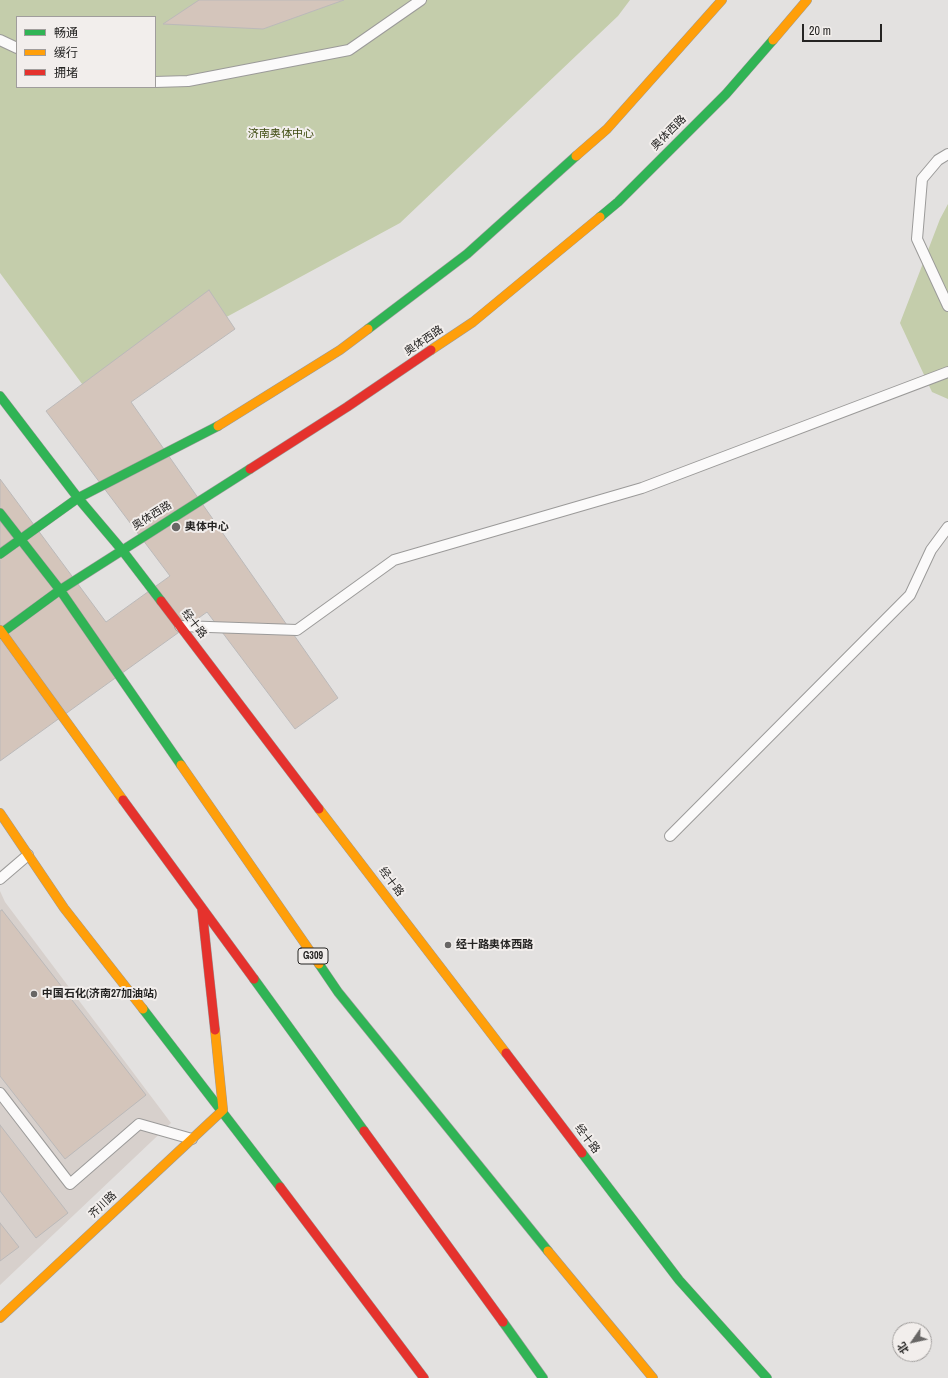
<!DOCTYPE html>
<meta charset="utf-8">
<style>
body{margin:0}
#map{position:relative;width:948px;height:1378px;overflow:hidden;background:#e3e1e0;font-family:"Archivo Narrow","Noto Sans SC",sans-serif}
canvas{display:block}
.legend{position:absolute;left:16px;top:16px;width:140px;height:72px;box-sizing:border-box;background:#f2eeec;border:1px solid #a09d9c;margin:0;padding:5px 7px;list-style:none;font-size:12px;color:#252423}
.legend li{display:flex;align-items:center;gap:8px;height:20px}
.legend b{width:20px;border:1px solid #a09d9c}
.north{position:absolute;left:892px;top:1322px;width:40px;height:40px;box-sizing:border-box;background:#f2eeec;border:1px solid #a09d9c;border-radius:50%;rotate:236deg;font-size:11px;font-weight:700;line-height:16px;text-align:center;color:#252423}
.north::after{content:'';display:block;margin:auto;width:14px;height:18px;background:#686665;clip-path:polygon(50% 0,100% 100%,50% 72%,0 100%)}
.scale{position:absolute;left:802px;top:24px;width:80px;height:18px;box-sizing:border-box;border:2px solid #252423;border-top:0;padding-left:5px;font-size:12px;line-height:14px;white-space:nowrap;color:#252423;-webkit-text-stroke:3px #f2eeec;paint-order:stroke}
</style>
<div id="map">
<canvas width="948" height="1378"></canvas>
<ul class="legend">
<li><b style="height:5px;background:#30b455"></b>畅通</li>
<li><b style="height:5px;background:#ff9f0a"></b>缓行</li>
<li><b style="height:5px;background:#e5322d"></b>拥堵</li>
</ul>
<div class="north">北</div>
<div class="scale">20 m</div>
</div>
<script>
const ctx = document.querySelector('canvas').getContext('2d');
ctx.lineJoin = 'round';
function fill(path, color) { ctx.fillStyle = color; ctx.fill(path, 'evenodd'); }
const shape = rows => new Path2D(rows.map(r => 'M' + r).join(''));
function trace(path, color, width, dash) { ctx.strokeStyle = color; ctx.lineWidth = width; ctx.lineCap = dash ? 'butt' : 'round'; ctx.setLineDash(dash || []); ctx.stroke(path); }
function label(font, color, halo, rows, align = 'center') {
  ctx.font = font + ' "Archivo Narrow","Noto Sans SC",sans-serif'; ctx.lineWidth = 4; ctx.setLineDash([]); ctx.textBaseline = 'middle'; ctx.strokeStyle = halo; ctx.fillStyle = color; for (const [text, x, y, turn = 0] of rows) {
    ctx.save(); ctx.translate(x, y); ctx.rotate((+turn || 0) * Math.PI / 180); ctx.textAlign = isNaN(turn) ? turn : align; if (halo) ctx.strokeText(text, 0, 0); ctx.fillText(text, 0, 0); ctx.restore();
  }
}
fill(shape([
 [0,891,5,902,171,1123,0,1285]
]), '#d7d0cc');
fill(shape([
 [0,0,630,0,618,16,400,223,88,392,0,273],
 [17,17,155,17,155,87,17,87],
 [948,204,948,399,932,392,900,323,940,219]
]), '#c4cdab');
const building = shape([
 [199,0,344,0,263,29,163,24,199,0],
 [209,290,235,329,131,402,338,698,295,729,207,612,0,761,0,479,106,622,170,576,46,411,209,290],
 [2,910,146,1095,65,1159,0,1076,0,911,2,910],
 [0,1125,68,1213,36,1238,0,1191,0,1125],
 [0,1223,19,1247,0,1261,0,1223]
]);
fill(building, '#d4c5bb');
trace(building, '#bbb9b9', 1);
const lane = shape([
 [0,40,17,48],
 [155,82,188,81,349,50,421,0],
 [948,154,938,160,922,179,917,239,948,306],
 [180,626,297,630,394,560,642,488,948,372],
 [670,836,910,595,931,550,948,527],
 [0,879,28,855],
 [0,1093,70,1184,139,1124,192,1139]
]);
const fast = shape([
 [600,217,618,202,726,94,773,40],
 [368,329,467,254,576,156],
 [0,396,78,498,122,550,161,601],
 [0,513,60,590,181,765],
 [0,554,78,498,218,426],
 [0,634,60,590,250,469],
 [319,964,338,992,548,1251],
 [254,979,364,1131],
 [143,1009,280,1187],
 [582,1153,679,1280,767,1378],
 [503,1322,543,1378]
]);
const slow = shape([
 [773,40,807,0],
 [576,156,607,129,722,0],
 [431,350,473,322,600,217],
 [218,426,340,350,368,329],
 [0,630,123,800],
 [181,765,319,964],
 [319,809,506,1053],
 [0,813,64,908,143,1009],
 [215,1030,223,1110],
 [548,1251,653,1378],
 [0,1318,223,1110]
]);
const jam = shape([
 [250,469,347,407,431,350],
 [161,601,319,809],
 [123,800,254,979],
 [202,909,215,1030],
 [506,1053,582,1153],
 [364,1131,503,1322],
 [280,1187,424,1378]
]);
trace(lane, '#9b9a99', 12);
trace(fast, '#9b9a99', 10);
trace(slow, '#9b9a99', 10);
trace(jam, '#9b9a99', 10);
trace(lane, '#fbfafa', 10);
trace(fast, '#30b455', 9);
trace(slow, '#ff9f0a', 9);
trace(jam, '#e5322d', 9);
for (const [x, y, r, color] of [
 [176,527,5,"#686665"],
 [448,945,4,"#686665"],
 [34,994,4,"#686665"]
]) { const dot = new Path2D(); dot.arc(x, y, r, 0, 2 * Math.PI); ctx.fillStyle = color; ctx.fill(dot); trace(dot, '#f2eeec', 1.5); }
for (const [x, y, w] of [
 [313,956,30]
]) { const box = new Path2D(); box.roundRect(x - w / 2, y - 8, w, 16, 3); ctx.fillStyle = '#f2eeec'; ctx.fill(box); trace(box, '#252423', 1); }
label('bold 10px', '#252423', null, [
 ["G309",313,956]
]);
label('11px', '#252423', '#f2eeec', [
 ["奥体西路",669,133,-45],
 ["奥体西路",424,341,-34],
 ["奥体西路",152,516,-32],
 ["经十路",194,624,52],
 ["经十路",391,882,53],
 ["经十路",587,1139,53],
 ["齐川路",103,1205,-43]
]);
label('11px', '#3e4b10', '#f2eeec', [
 ["济南奥体中心",281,134]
]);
label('bold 11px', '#252423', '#f2eeec', [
 ["奥体中心",185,527],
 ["经十路奥体西路",456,945],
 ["中国石化(济南27加油站)",42,994]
], 'left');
</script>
